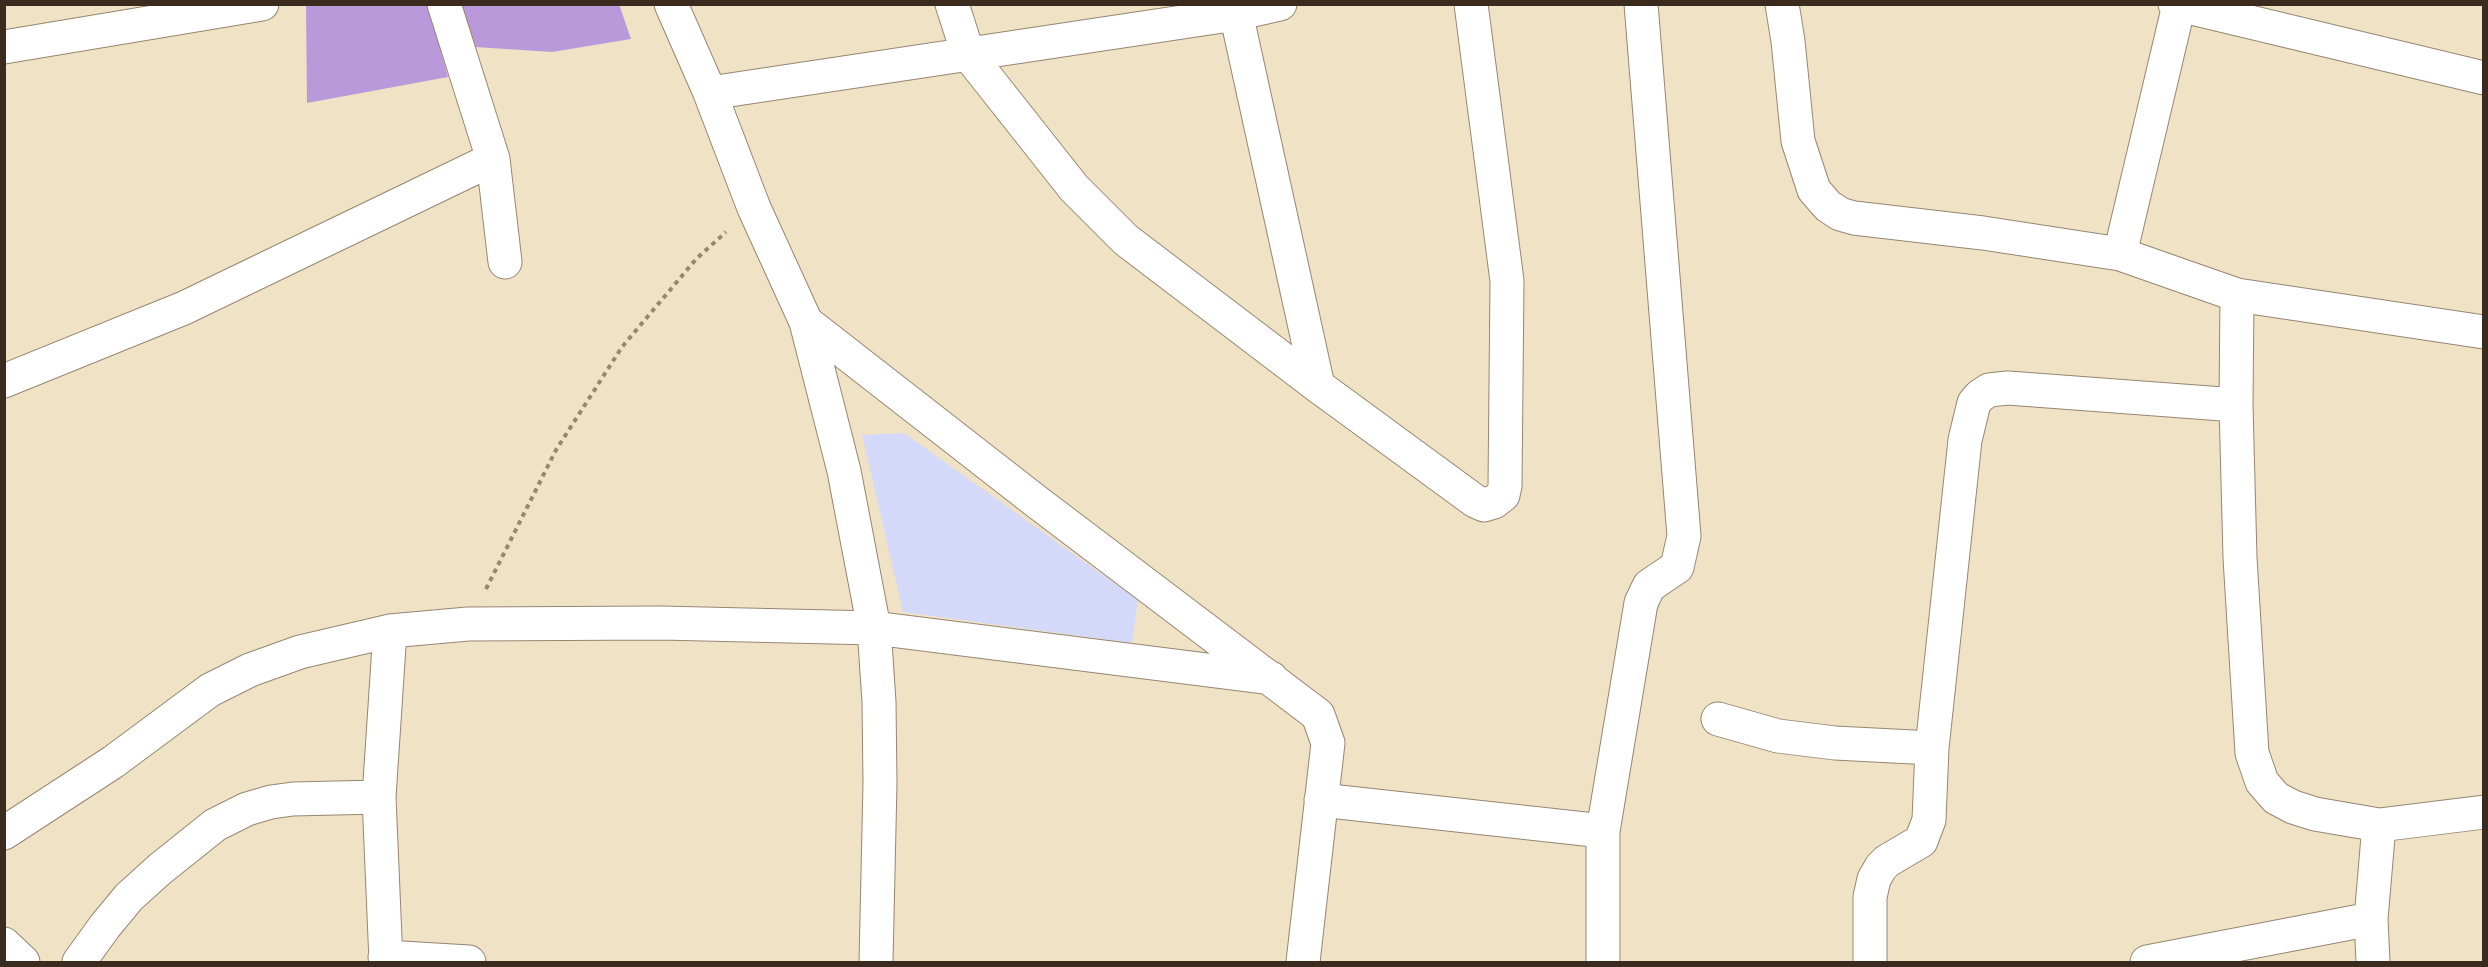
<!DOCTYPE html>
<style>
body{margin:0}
#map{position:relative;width:2488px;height:967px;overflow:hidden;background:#f0e3c5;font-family:"IM FELL DW Pica",serif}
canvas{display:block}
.frame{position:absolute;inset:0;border:6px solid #3b2a1e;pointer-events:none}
</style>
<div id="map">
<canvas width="2488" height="967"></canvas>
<div class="frame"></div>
</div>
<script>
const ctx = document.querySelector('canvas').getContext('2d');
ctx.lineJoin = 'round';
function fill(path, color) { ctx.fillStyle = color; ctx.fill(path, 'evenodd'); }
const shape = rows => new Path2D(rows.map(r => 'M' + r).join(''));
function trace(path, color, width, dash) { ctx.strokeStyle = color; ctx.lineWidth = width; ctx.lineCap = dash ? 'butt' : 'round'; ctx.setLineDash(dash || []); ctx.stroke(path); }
fill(shape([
 [904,433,1138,600,1132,643,903,612,862,435]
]), '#d4d8f9');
fill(shape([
 [306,4,428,4,448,77,307,103],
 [461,4,619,4,631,39,552,52,475,47]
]), '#ba99db');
const street = shape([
 [444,4,493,159,505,262],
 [671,4,710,93,754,208,806,322,844,471,874,628,879,702,880,783,876,962],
 [952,4,968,54,1074,188,1126,240,1318,386,1475,501,1484,505,1494,502,1503,495,1505,486,1507,281,1471,4],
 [1234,4,1318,386],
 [1782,4,1788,41,1798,141,1814,190,1828,206,1840,214,1854,218,1983,233,2120,254],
 [2175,4,2179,5,2120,254,2237,295,2236,405,2240,558,2252,753,2262,782,2276,798,2293,807,2315,814,2379,825,2484,812],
 [2179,5,2484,78],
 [4,47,262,4],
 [710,93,1236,14,1280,4],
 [2237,295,2484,332],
 [806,322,1037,502,1318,715,1328,743,1303,962],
 [4,381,184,308,493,159],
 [1718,719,1778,736,1835,743,1932,748],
 [1321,800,1603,831],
 [4,833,113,762,210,690,250,670,300,652,390,631,468,624,661,623,874,628,1271,678],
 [4,944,23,962],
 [385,957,469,962],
 [79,962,105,926,129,897,160,869,215,825,247,809,271,802,293,799,379,797],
 [386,962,379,797,390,631],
 [1603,962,1603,831,1641,603,1649,586,1677,567,1684,536,1641,4],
 [1870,962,1870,897,1874,879,1881,867,1887,861,1921,841,1929,820,1932,748,1965,440,1974,403,1980,396,1989,390,2008,388,2236,405],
 [2147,962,2371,919],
 [2373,962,2371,919,2379,825]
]);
trace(street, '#968672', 35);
trace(shape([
 [486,589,556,450,622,347,697,258,726,232]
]), '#968672', 4, [4.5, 4.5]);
trace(street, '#fff', 33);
</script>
